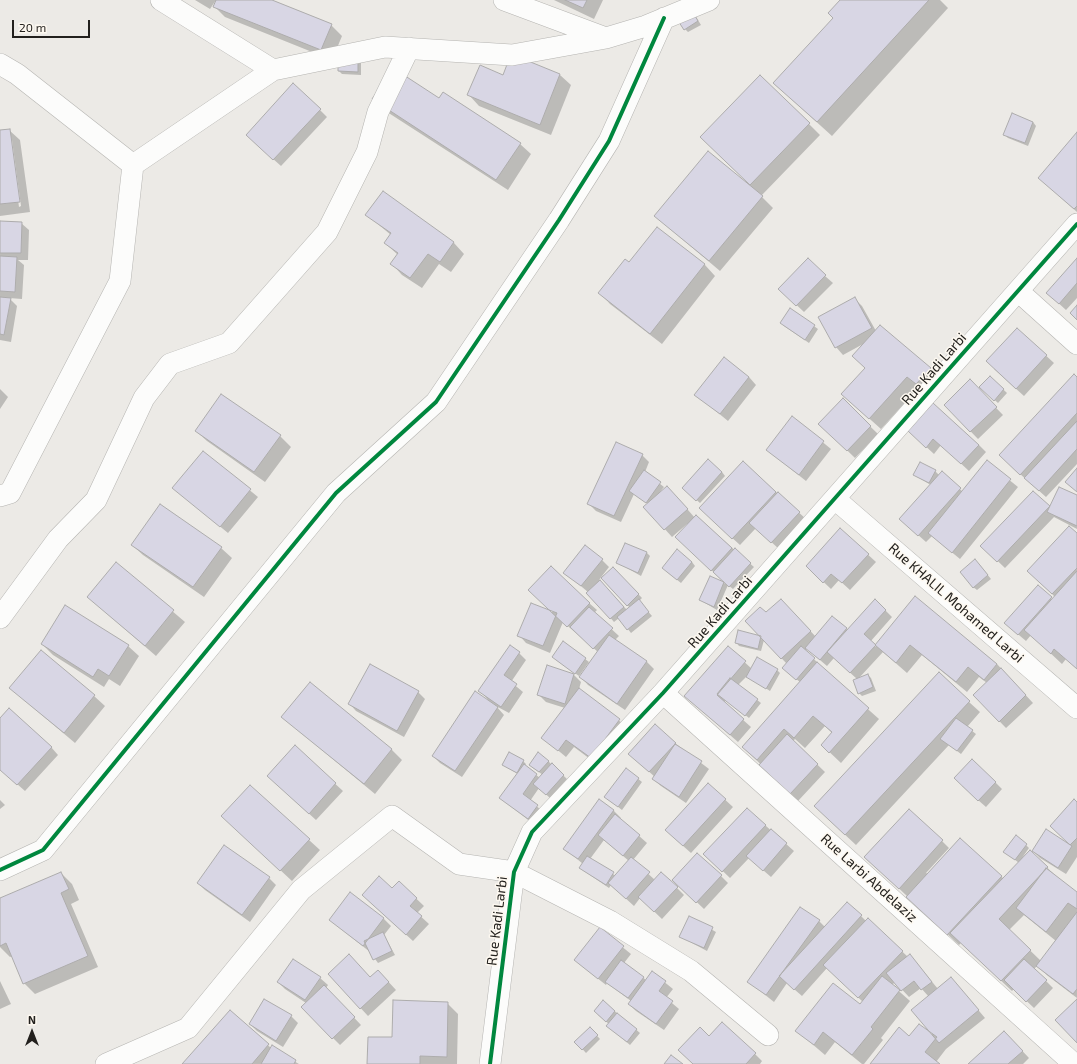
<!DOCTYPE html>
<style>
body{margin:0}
#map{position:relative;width:1077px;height:1064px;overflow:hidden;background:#eceae6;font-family:"Exo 2",sans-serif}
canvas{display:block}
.north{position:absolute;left:12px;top:1012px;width:40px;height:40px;-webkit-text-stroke:3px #fdf8f0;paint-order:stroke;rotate:0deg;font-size:11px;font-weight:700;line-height:16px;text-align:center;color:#22201d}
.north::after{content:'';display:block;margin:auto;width:14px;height:18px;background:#22201d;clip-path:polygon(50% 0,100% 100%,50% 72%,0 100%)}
.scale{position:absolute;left:12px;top:20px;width:78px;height:18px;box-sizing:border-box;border:2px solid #22201d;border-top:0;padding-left:5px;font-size:12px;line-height:14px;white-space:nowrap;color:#22201d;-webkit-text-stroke:3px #fdf8f0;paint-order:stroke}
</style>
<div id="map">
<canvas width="1077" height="1064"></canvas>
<div class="north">N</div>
<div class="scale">20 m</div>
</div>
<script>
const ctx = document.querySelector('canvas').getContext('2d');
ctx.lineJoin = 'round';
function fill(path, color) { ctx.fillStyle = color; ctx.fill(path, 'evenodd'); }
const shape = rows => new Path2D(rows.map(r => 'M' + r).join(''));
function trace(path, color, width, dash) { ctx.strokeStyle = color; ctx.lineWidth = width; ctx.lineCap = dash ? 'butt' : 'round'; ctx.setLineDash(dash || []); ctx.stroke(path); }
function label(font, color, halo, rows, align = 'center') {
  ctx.font = font + ' "Exo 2",sans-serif'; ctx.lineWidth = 3; ctx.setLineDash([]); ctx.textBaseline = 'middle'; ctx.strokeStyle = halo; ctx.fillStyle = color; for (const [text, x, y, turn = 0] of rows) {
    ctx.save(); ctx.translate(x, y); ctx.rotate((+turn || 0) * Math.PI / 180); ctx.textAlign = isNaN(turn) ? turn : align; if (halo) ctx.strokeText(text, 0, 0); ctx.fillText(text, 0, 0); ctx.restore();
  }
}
fill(shape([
 [195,0,270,0,331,25,342,36,332,60,225,17,214,6,216,0,210,9],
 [554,0,603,0,594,19],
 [841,0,940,0,948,8,832,136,789,97,834,18],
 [693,12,701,25,688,32,685,29],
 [512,55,560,75,571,85,551,135,479,106,469,95,504,76],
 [361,58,361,75,342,74,339,71],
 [439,100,520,144,531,154,508,190,384,110],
 [320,110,327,117,281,166,254,142],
 [1013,114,1033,122,1036,126,1028,146,1008,138,1005,135],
 [809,124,820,135,761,196,773,208,720,271,655,216,745,182],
 [9,130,20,140,30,212,0,216,0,131],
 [10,140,12,140,21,206,19,207],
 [1077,134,1077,212,1039,178],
 [383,193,454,243,464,254,451,272,439,264,422,288,402,275,392,264,398,255,385,243,391,235,367,215],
 [0,222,21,223,29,230,28,260,18,260,24,265,22,299,9,298,17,306,11,342,0,340],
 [657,228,705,265,715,276,662,344,610,304,600,293,630,264],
 [1077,260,1077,298,1066,310,1055,300],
 [825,276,833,283,804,312,787,296],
 [855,299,862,306,876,331,930,368,941,379,927,395,919,387,881,429,853,404,865,368,865,343,843,355,836,347],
 [790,309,818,329,809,343,784,326],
 [1017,329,1054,363,1024,396,994,369],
 [749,377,756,385,728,421,695,394],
 [990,377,1007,393,998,403,980,387],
 [1077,378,1077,464,1046,497,1011,466],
 [970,381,1003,415,978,439,945,405],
 [0,389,8,397,0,409],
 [843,400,878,434,855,458,820,424],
 [792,417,831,449,806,481,767,450],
 [196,431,280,436,291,447,265,482,207,441],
 [909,431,979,445,986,452,969,471,941,445,934,454],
 [203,452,258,497,228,533,173,488],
 [642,455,649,462,645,472,664,487,659,493,674,494,695,518,696,516,754,567,733,589,728,585,717,610,700,600,710,577,726,584,684,544,687,524,672,537,645,507,648,504,634,494,621,522,596,511,589,504],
 [743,462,806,519,779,549,756,528,740,545,707,515],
 [987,462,1018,487,960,559,932,536,926,542,908,526,931,485,914,475,935,471,939,475,942,473,963,492],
 [722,472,725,476,700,503,683,488],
 [1033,492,1050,508,1077,496,1077,529,1054,517,1005,568,982,546],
 [841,530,876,562,850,590,839,580,831,589,814,573],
 [1077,535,1077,669,1066,659,1062,664,1031,635,1026,641,1013,630,1038,586,1053,600,1055,597,1036,578],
 [132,545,221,548,232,558,204,597,143,555],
 [646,552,650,556,641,576,618,563],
 [602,560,609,567,599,580,627,610,630,608,602,578,613,568,642,598,639,601,652,616,631,633,619,618,614,622,588,592,564,572],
 [692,562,695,566,681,583,666,571],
 [116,563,185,622,156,656,88,597],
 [979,564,991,579,977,590,973,587],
 [915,598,997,664,1033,703,1006,728,974,695,987,683,979,677,967,692,922,655,907,673,883,652,859,678,868,675,871,678,876,691,862,696,859,693,857,679,834,658,827,666,807,649,805,651,817,662,816,663,879,719,841,763,822,745,832,733,825,726,805,748,795,739,793,741,825,772,798,801,743,747,800,682,787,672,787,664,746,621,788,607,816,637,846,629,848,630,885,610,892,617,870,642,875,647],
 [589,603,597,610,594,613,619,636,615,640,647,662,654,669,625,710,588,685,581,677,598,652,563,622,550,653,526,643,519,635,552,612],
 [739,631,764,640,761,651,739,646,736,642],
 [563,642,589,662,579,676,556,660],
 [42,644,128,646,139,656,120,686,109,679,104,687,53,655],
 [728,647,752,669,777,670,780,673,770,691,747,676,738,685,761,703,749,718,726,700,724,703,751,727,738,742,693,703],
 [519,653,526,660,511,682,523,692,509,713,496,706,504,715,462,777,440,763,433,756,489,701,480,691],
 [574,675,581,682,579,689,627,727,598,765,574,747,566,757,542,737,565,708,546,702,539,695],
 [310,684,392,750,402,760,375,794,282,717],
 [10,688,94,696,105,706,75,743],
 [418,692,425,699,404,737,356,711,349,703],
 [969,702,980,712,967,727,976,734,961,754,949,745,856,845,826,817],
 [0,719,51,747,58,755,25,791,0,769],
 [675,743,709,769,686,803,661,786,653,779,655,777,637,761],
 [295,747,343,791,316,820,275,783],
 [523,761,526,764,525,766,540,778,543,775,533,768,548,761,567,779,550,798,539,788,530,801,545,813,536,826,500,798,518,774,503,765],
 [626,769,642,782,622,810,609,800],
 [995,782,1002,789,986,807,962,786],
 [708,784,733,807,691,853,673,837],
 [0,800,5,805,0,809],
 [599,801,614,811,621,818,620,819,647,843,633,860,655,880,662,873,684,895,662,919,640,898,634,906,611,885,609,888,584,871,580,868,583,864,564,848],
 [604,840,629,861,616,876,590,859],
 [1077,803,1077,857,1066,874,1040,858,1033,851,1068,845],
 [747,809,794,851,771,877,749,858,730,878,705,854],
 [234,827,309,840,320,850,292,881],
 [960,839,1004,879,1019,863,1005,852,1026,845,1029,848,1022,858,1030,851,1059,879,1077,893,1077,998,1048,976,1037,966,1034,969,1053,988,1034,1008,1014,989,1012,991,961,943,959,945,873,864,942,841,949,848,926,873,928,874],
 [1024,915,1056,941,1041,961,1009,930],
 [61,873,72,884,79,900,71,904,98,967,35,994,24,983,13,956,10,957,0,947,0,899],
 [721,876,728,883,704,909,681,887],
 [269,878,276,885,250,922,205,890,198,883],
 [399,882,424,906,417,913,429,924,413,941,370,902,392,890],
 [861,916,866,921,868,919,908,957,910,955,938,989,958,986,985,1018,946,1049,936,1062,938,1064,871,1064,910,1038,932,1035,929,997,921,988,909,997,895,982,892,985,910,1001,881,1038,883,1040,864,1064,862,1064,835,1042,825,1055,797,1031,860,1005,863,1002,827,968,802,996,787,983,774,1002,749,982,819,921,825,927],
 [690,917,716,932,707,951,681,937],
 [384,919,391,926,384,935,395,955,378,963,370,952,330,920],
 [600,929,631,954,624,963,646,980,652,972,673,989,666,998,679,1009,664,1030,636,1011,629,1004,631,1001,607,983,606,985,583,967],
 [293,960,320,978,328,985,326,988,361,1025,340,1045,302,1007,306,1003,285,989,278,982],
 [329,974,385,978,396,990,368,1016],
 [0,981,11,1004,0,1009],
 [604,1002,640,1033,630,1045,611,1029,609,1024,598,1015],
 [447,1003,458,1014,457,1064,368,1064,393,1038],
 [230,1011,271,1048,299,1064,183,1064],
 [291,1016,298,1023,283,1047,257,1031,250,1024],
 [590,1028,600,1039,586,1053,576,1042],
 [709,1037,755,1054,762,1061,760,1064,694,1064],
 [1011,1039,1029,1058,1023,1064,969,1064]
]), '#0003');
const building = shape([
 [216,0,272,0,332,24,321,50,213,7,216,0],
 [565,0,587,0,583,8,565,0],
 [840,0,929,0,817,122,773,83,833,18,828,13,840,0],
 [690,7,698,21,684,30,675,16,690,7],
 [338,53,358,54,358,72,338,71,338,53],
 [511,54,560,74,540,125,467,95,480,65,503,75,511,54],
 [393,68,439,98,443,92,521,143,496,180,372,99,393,68],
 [760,75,810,123,750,185,700,137,760,75],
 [293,83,321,109,273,160,246,135,293,83],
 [1012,113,1033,122,1025,143,1003,135,1012,113],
 [10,129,20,202,0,204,0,130,10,129],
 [1077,132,1077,206,1074,209,1038,178,1077,132],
 [708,151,763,196,709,261,654,216,708,151],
 [383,191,454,242,440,262,428,254,410,278,390,264,398,253,384,243,391,233,365,215,383,191],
 [0,221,22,222,21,253,0,253,0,221],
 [657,227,705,264,650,334,598,293,625,259,629,262,657,227],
 [0,256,17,257,15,292,0,291,0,256],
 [808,258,826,275,796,306,778,289,808,258],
 [1077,258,1077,283,1059,304,1046,293,1077,258],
 [0,297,11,298,4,335,0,334,0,297],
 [855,297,872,328,835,348,818,317,855,297],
 [1077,305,1077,320,1070,313,1077,305],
 [790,308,815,325,805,340,780,323,790,308],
 [880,325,931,368,916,384,907,377,869,419,841,394,865,368,852,356,880,325],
 [1017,328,1047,355,1016,389,986,361,1017,328],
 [724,357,749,377,720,414,694,395,724,357],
 [1074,374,1077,377,1077,413,1020,475,999,455,1074,374],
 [990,376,1004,389,994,401,979,387,990,376],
 [970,379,997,407,970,432,944,405,970,379],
 [221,394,281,435,254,472,195,431,221,394],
 [843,398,871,426,847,451,818,424,843,398],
 [933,403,979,445,961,464,933,439,926,448,908,431,933,403],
 [792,416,824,441,799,475,766,450,792,416],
 [1077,421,1077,449,1039,491,1024,478,1077,421],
 [616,442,643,454,614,516,587,504,616,442],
 [203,451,251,489,220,527,172,488,203,451],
 [708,459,722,472,696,501,682,488,708,459],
 [987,460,1011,479,952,553,928,533,987,460],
 [743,461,776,492,732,539,699,508,743,461],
 [920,462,936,470,929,483,913,475,920,462],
 [1077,468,1077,492,1065,482,1077,468],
 [644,470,661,482,646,503,629,491,644,470],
 [942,471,961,488,918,536,899,519,942,471],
 [667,486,688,509,664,530,643,507,667,486],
 [1059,487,1077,495,1077,526,1047,512,1059,487],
 [1033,491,1050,506,997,562,980,546,1033,491],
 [778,492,800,512,771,543,749,523,778,492],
 [160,504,222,547,193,587,131,545,160,504],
 [696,515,732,548,711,571,675,537,696,515],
 [1069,526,1077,533,1077,568,1052,594,1027,571,1069,526],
 [840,528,869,554,842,583,831,574,823,583,806,566,840,528],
 [625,543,647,552,638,573,616,563,625,543],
 [585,545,603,559,581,586,563,573,585,545],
 [735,548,751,563,729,587,713,572,735,548],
 [677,549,692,562,677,580,662,568,677,549],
 [975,559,988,575,973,588,960,572,975,559],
 [116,562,174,610,145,646,87,597,116,562],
 [551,566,590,603,567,627,528,590,551,566],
 [613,567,639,594,627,606,601,578,613,567],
 [1077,571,1077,669,1054,649,1051,654,1024,630,1077,571],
 [710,576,724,582,714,607,699,600,710,576],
 [600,580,624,607,610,619,586,593,600,580],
 [1038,585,1052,597,1018,635,1004,623,1038,585],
 [915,596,997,664,984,680,968,667,956,682,910,645,896,663,875,645,915,596],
 [639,599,649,612,627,630,617,617,639,599],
 [781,599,811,631,781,659,745,621,760,607,766,612,781,599],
 [875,599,886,610,864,634,876,645,850,673,827,652,875,599],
 [531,603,557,613,543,646,517,636,531,603],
 [65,605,129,645,109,676,98,669,93,677,41,644,65,605],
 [589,607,613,628,593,649,570,627,589,607],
 [832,616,847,628,820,660,805,648,832,616],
 [738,630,761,636,758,649,735,643,738,630],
 [609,635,647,661,617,704,579,677,609,635],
 [563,641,586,658,575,674,552,657,563,641],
 [510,645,520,652,504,675,517,684,501,707,478,691,510,645],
 [728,646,746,661,717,695,744,719,730,735,684,696,728,646],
 [801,646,815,658,796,680,782,668,801,646],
 [41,650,95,695,64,733,9,688,41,650],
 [757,657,778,669,766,689,746,677,757,657],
 [817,662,869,708,829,753,821,745,832,732,813,716,794,738,784,729,757,760,742,747,817,662],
 [370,664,419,691,397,731,348,704,370,664],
 [547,665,574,674,565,704,537,695,547,665],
 [1001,668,1026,695,999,722,973,695,1001,668],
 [939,672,970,701,845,835,814,806,939,672],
 [868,674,873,687,858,694,853,680,868,674],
 [730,678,758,699,745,716,717,694,730,678],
 [310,682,392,749,364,784,281,717,310,682],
 [579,688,620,719,591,758,566,740,558,751,541,738,579,688],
 [475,691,498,707,455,771,432,756,475,691],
 [9,708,52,747,17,785,0,770,0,718,9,708],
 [956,718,973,730,957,751,940,739,956,718],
 [655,724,676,743,649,772,628,754,655,724],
 [787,734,818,764,790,794,759,765,787,734],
 [675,744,702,761,679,797,652,779,675,744],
 [295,745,336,783,309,814,267,776,295,745],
 [509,752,524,760,517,773,502,765,509,752],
 [538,752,549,761,539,772,529,765,538,752],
 [972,759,996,782,978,801,954,778,972,759],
 [552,763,564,775,546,795,533,784,552,763],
 [524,764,537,774,523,794,538,805,528,819,499,798,524,764],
 [626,768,639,778,618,807,604,797,626,768],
 [708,783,726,799,683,846,665,830,708,783],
 [250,785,310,839,280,871,221,816,250,785],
 [599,799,614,810,578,859,563,849,599,799],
 [1074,799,1077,802,1077,838,1070,845,1050,826,1074,799],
 [747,808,766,825,722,872,703,854,747,808],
 [909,809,943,840,899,889,864,857,909,809],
 [615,814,640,835,623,856,598,835,615,814],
 [771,829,787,843,763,871,746,856,771,829],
 [1046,829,1072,846,1058,868,1032,851,1046,829],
 [1016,835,1027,844,1015,860,1003,852,1016,835],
 [960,838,1002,876,947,935,906,897,960,838],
 [224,845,270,877,242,915,197,883,224,845],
 [1030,850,1048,867,999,919,1031,950,1001,981,950,933,1030,850],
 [697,853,722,875,696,903,672,880,697,853],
 [587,856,614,872,606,885,579,868,587,856],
 [631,857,650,872,626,899,608,883,631,857],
 [1046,868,1077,892,1077,909,1068,903,1046,932,1016,908,1046,868],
 [61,872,69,889,61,893,88,956,23,984,6,943,0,946,0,898,61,872],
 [661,872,678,887,654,912,638,897,661,872],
 [379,876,392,888,399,881,417,898,410,906,422,916,406,935,362,895,379,876],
 [350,892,384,918,363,946,329,920,350,892],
 [847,902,862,915,794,990,779,976,847,902],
 [800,907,820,920,766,995,747,982,800,907],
 [1077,912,1077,989,1073,994,1036,966,1077,912],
 [689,916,713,927,704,948,679,937,689,916],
 [868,918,903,951,858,998,823,965,868,918],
 [600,927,624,946,598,979,574,960,600,927],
 [383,932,392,951,373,960,364,941,383,932],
 [349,954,370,977,378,970,389,982,360,1009,328,974,349,954],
 [910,954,932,982,921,990,914,981,901,991,886,973,910,954],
 [293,959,321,977,305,1000,277,982,293,959],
 [1024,959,1047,980,1026,1002,1004,980,1024,959],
 [621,960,644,977,628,998,605,982,621,960],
 [652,971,666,981,659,991,673,1001,656,1024,628,1004,652,971],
 [882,976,900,990,871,1027,873,1029,852,1055,823,1032,814,1045,795,1031,833,983,860,1004,882,976],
 [951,977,979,1010,939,1043,911,1010,951,977],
 [324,985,355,1017,332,1039,301,1007,324,985],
 [264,999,292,1015,276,1041,249,1024,264,999],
 [1077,999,1077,1043,1055,1020,1077,999],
 [393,1000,448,1002,447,1057,420,1056,420,1064,367,1064,368,1037,392,1037,393,1000],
 [603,1000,615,1011,606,1022,594,1011,603,1000],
 [230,1010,269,1044,252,1064,182,1064,230,1010],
 [617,1013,637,1029,627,1042,606,1026,617,1013],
 [722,1022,756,1053,746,1064,693,1064,678,1050,700,1027,709,1036,722,1022],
 [919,1024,937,1037,925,1052,940,1064,870,1064,899,1027,909,1036,919,1024],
 [590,1027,598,1035,582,1050,574,1042,590,1027],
 [1004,1031,1023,1051,1008,1064,968,1064,1004,1031],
 [272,1045,296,1060,294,1064,261,1064,272,1045],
 [671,1055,683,1064,664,1064,671,1055]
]);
fill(building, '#d8d6e4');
trace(building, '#adacac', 1);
const minor = shape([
 [161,0,273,70,385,47,512,55,606,38],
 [504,0,606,38,646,26,709,0],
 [0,64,17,74,133,165],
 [1018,291,1077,344],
 [0,496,10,493,120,281,133,165,273,70],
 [835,499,1077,708],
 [0,618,58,539,96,500,144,398,170,364,229,343,327,232,367,152,378,112,409,48],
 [663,693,1074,1064],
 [0,870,43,850,336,493,436,402,559,220,609,141,664,18],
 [106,1064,188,1028,301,890,392,816,459,864,514,872,610,921,691,971,768,1035],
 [490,1064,514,872,532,832,663,693,1077,224]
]);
trace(minor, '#b5b4b1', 22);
trace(minor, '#fcfcfb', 21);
trace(shape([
 [0,870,43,850,336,493,436,402,559,220,609,141,664,18],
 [490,1064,514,872,532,832,663,693,1077,224]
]), '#00873e', 4);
label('14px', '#22201d', '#fdf8f0', [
 ["Rue Kadi Larbi",934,369,-49],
 ["Rue KHALIL Mohamed Larbi",956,603,41],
 ["Rue Kadi Larbi",720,612,-49],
 ["Rue Larbi Abdelaziz",869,878,42],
 ["Rue Kadi Larbi",497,921,-83]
]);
</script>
